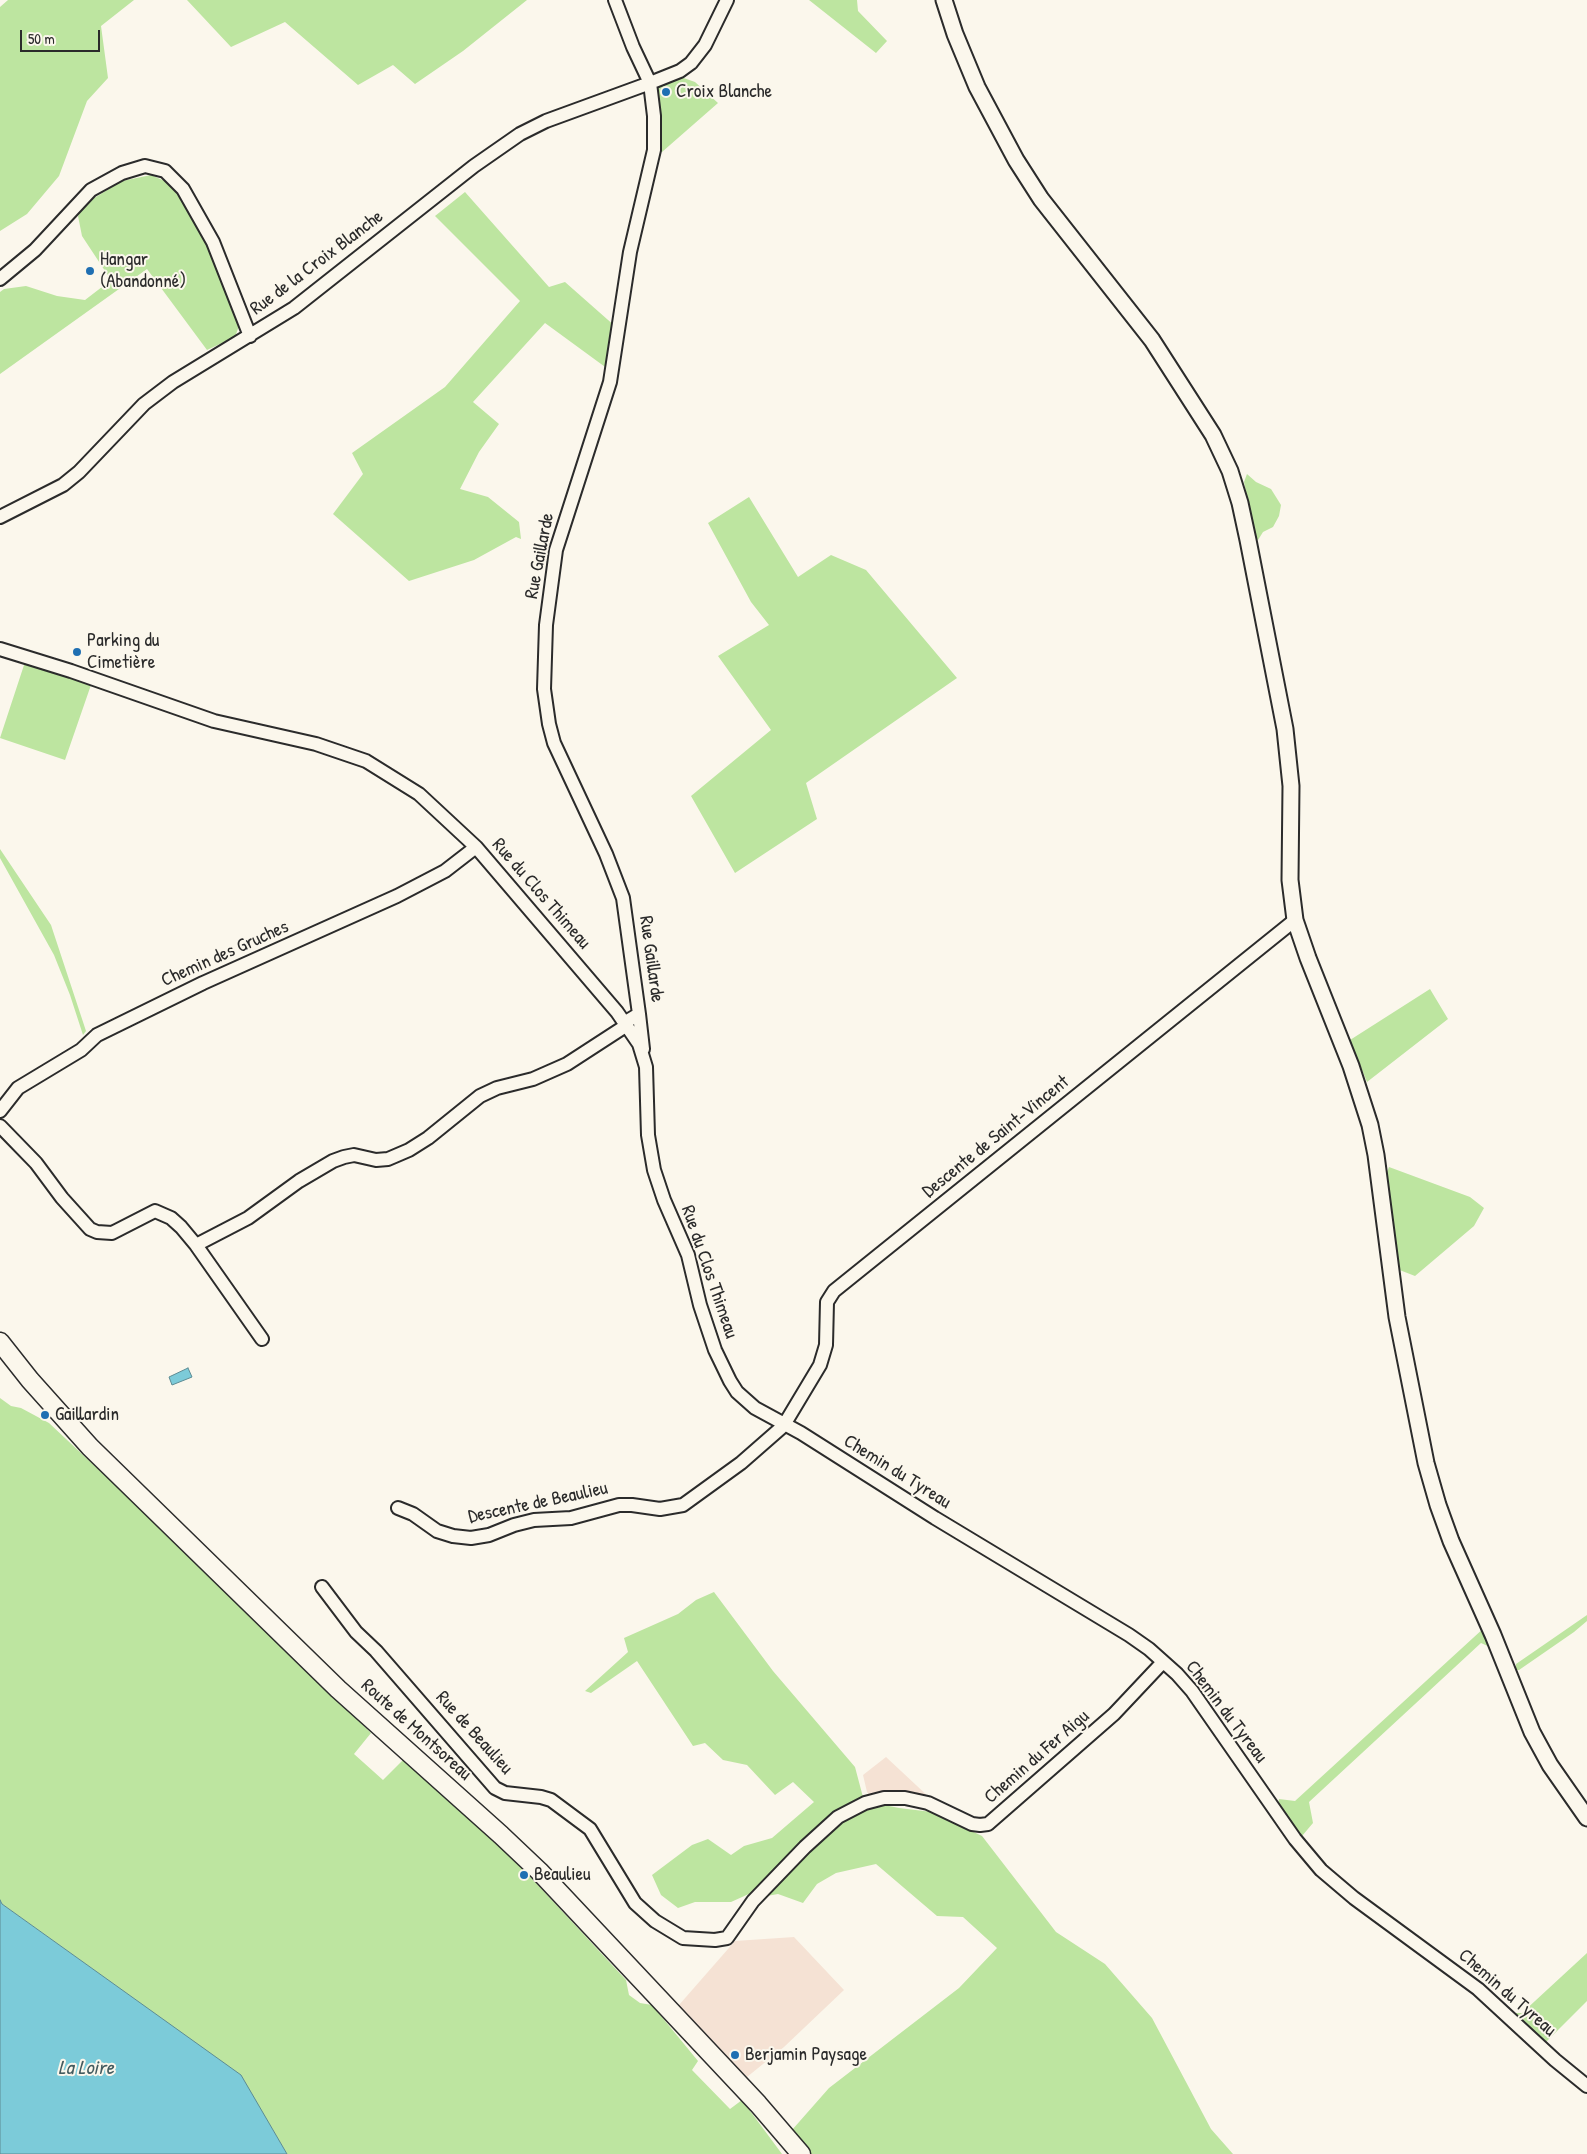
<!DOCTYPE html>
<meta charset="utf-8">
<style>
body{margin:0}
#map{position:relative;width:1587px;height:2154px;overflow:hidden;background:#fbf7ec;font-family:"Patrick Hand",sans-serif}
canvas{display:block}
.scale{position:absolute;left:20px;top:30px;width:80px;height:22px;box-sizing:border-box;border:2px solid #2b2b2b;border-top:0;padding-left:6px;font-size:15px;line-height:18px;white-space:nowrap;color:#2b2b2b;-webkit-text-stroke:4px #fbf7ec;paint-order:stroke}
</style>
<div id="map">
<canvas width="1587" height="2154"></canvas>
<div class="scale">50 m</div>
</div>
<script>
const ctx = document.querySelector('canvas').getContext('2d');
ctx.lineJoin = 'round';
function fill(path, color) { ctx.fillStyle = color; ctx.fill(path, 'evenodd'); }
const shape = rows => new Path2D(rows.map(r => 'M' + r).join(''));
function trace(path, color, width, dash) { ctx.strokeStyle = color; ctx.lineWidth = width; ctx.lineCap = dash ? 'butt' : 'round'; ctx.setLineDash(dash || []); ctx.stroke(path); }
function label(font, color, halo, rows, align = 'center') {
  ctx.font = font + ' "Patrick Hand",sans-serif'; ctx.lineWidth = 4; ctx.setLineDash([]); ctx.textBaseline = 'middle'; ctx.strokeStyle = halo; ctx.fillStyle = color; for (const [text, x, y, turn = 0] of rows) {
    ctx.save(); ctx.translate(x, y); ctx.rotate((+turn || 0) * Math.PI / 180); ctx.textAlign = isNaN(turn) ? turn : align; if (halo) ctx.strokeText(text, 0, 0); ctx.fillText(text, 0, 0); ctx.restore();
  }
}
fill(shape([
 [886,1757,931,1799,871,1797,867,1792,863,1775],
 [794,1937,844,1990,784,2047,747,2077,679,2005,735,1941]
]), '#f5e2d4');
fill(shape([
 [8,0,134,0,101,26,108,78,87,101,59,176,27,214,0,231,0,7],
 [187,0,527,0,463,51,415,84,393,65,358,85,285,22,231,47],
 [809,0,857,0,858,11,887,41,876,53],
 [678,76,695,82,718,103,662,152,658,151,656,94,659,86],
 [151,175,167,182,179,191,207,240,240,323,235,337,207,350,147,269,0,374,0,292,4,289,26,286,57,296,85,300,111,280,82,236,78,216,86,203,122,181],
 [465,192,549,287,565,282,616,327,612,372,545,323,473,402,499,424,479,452,460,489,488,497,519,522,521,539,516,537,474,560,409,581,333,514,363,474,352,453,445,387,520,301,435,216],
 [1247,474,1256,482,1271,489,1281,505,1279,516,1273,527,1263,532,1258,540,1255,538,1244,482],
 [749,497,798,577,831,555,866,570,957,678,806,783,817,819,735,873,691,796,771,730,718,656,769,625,751,602,708,523],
 [26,659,92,682,65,760,0,738],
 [0,849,51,925,86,1031,83,1035,70,995,54,955,0,858],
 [1430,989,1448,1019,1367,1082,1350,1040],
 [1389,1167,1470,1197,1484,1208,1474,1226,1415,1276,1397,1269,1385,1177],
 [0,1398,11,1406,21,1408,49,1423,231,1594,371,1733,354,1754,383,1780,404,1759,473,1821,522,1868,626,1980,629,1995,640,2003,652,2005,698,2061,692,2070,730,2109,742,2100,782,2154,287,2154,240,2075,2,1904,0,1900],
 [714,1592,773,1671,855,1767,864,1801,899,1808,932,1812,982,1836,1056,1932,1105,1964,1152,2018,1211,2129,1233,2154,810,2154,792,2130,829,2088,959,1988,997,1948,963,1917,937,1916,876,1864,836,1873,817,1884,803,1903,778,1894,761,1897,751,1893,731,1902,695,1902,678,1908,661,1895,652,1875,692,1845,708,1839,731,1855,744,1846,772,1838,814,1802,793,1782,775,1795,747,1765,723,1760,705,1743,693,1746,637,1661,591,1693,585,1691,628,1652,624,1638,678,1614,696,1600],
 [1587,1615,1587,1621,1574,1632,1519,1670,1516,1670,1516,1664],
 [1485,1627,1494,1649,1481,1643,1309,1802,1313,1823,1302,1836,1289,1824,1278,1805,1279,1799,1295,1801],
 [1587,1953,1587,2001,1545,2043,1512,2013,1522,2013]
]), '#bde5a0');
const water = shape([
 [188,1368,192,1377,172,1385,169,1377,188,1368],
 [0,1900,2,1904,241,2075,287,2154,0,2154,0,1900]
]);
fill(water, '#7ccbd9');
trace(water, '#5c8b93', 1);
const minor = shape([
 [0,279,35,250,91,190,122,173,145,166,165,171,183,189,213,242,250,336],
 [0,517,63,485,79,472,144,404,173,382,294,308,474,166,520,134,546,121,650,83,680,71,691,63,705,45,727,0],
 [0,649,71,671,214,721,316,744,366,761,419,794,476,847,617,1012,639,1044,646,1067,648,1135,654,1170,664,1200,688,1255,700,1305,715,1350,730,1381,737,1392,755,1408,801,1433,935,1518,1129,1635,1149,1649,1177,1674,1192,1691,1295,1839,1321,1870,1354,1898,1478,1989,1555,2060,1587,2086],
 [639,1014,643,1049],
 [0,1111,18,1088,81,1050,97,1035,203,983,397,896,445,871,476,847],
 [0,1126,36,1163,62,1198,90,1229,97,1232,112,1233,155,1211,171,1218,181,1227,196,1245,262,1339],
 [196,1245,248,1218,299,1181,333,1161,344,1157,354,1155,376,1160,388,1159,409,1150,428,1138,480,1096,497,1088,533,1079,567,1064,624,1027,629,1020,639,1014,623,898,606,854,554,743,549,724,544,689,546,625,556,550,610,382,630,252,654,150,654,116,650,83,633,47,615,0],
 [398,1508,413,1514,437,1531,453,1536,471,1538,489,1535,514,1525,534,1520,571,1518,619,1505,632,1505,660,1509,683,1505,741,1463,781,1428,787,1420,820,1365,826,1345,827,1302,834,1291,1295,920],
 [322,1587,356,1632,376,1651,495,1788,505,1793,541,1797,551,1800,590,1829,635,1903,655,1921,683,1938,715,1940,727,1938,753,1901,805,1847,838,1817,865,1803,884,1798,905,1798,928,1803,972,1824,980,1825,988,1824,1114,1714,1163,1662]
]);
const tertiary = shape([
 [944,0,955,34,977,87,1016,160,1041,199,1152,340,1213,435,1230,471,1240,503,1248,540,1285,729,1291,786,1290,880,1295,920,1308,958,1351,1066,1370,1125,1376,1155,1397,1317,1426,1463,1438,1505,1451,1541,1493,1635,1532,1732,1550,1765,1587,1818]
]);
const secondary = shape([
 [0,1342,30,1380,90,1447,338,1689,501,1835,539,1871,758,2104,801,2154]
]);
trace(minor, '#2b2b2b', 16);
trace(tertiary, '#2b2b2b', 19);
trace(secondary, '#2b2b2b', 21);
trace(minor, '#fbf7ec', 12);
trace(tertiary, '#fbf7ec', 15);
trace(secondary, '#fbf7ec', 18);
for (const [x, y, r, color] of [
 [666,92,5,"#1f6fb2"],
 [90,271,5,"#1f6fb2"],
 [77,652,5,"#1f6fb2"],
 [45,1415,5,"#1f6fb2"],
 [524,1875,5,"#1f6fb2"],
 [735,2055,5,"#1f6fb2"]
]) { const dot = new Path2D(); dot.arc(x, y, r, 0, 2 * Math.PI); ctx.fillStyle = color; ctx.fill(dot); trace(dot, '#fbf7ec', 2); }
label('19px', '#2b2b2b', '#fbf7ec', [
 ["Croix Blanche",676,92],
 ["Hangar",100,260],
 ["(Abandonné)",100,282],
 ["Parking du",87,641],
 ["Cimetière",87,663],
 ["Gaillardin",55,1415],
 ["Beaulieu",534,1875],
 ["Berjamin Paysage",745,2055]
], 'left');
label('19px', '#2b2b2b', '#fbf7ec', [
 ["Rue de la Croix Blanche",317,263,-37],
 ["Rue Gaillarde",540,556,-79],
 ["Rue du Clos Thimeau",541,894,49],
 ["Chemin des Gruches",225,954,-24],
 ["Rue Gaillarde",651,959,82],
 ["Descente de Saint-Vincent",996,1137,-39],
 ["Rue du Clos Thimeau",709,1272,71],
 ["Chemin du Tyreau",897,1472,32],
 ["Descente de Beaulieu",538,1503,-12],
 ["Chemin du Tyreau",1226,1712,53],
 ["Route de Montsoreau",416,1730,42],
 ["Rue de Beaulieu",474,1733,48],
 ["Chemin du Fer Aigu",1037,1757,-41],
 ["Chemin du Tyreau",1507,1993,41]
]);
label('italic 20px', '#435b5f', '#fbf7ec', [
 ["La Loire",86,2069]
]);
</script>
